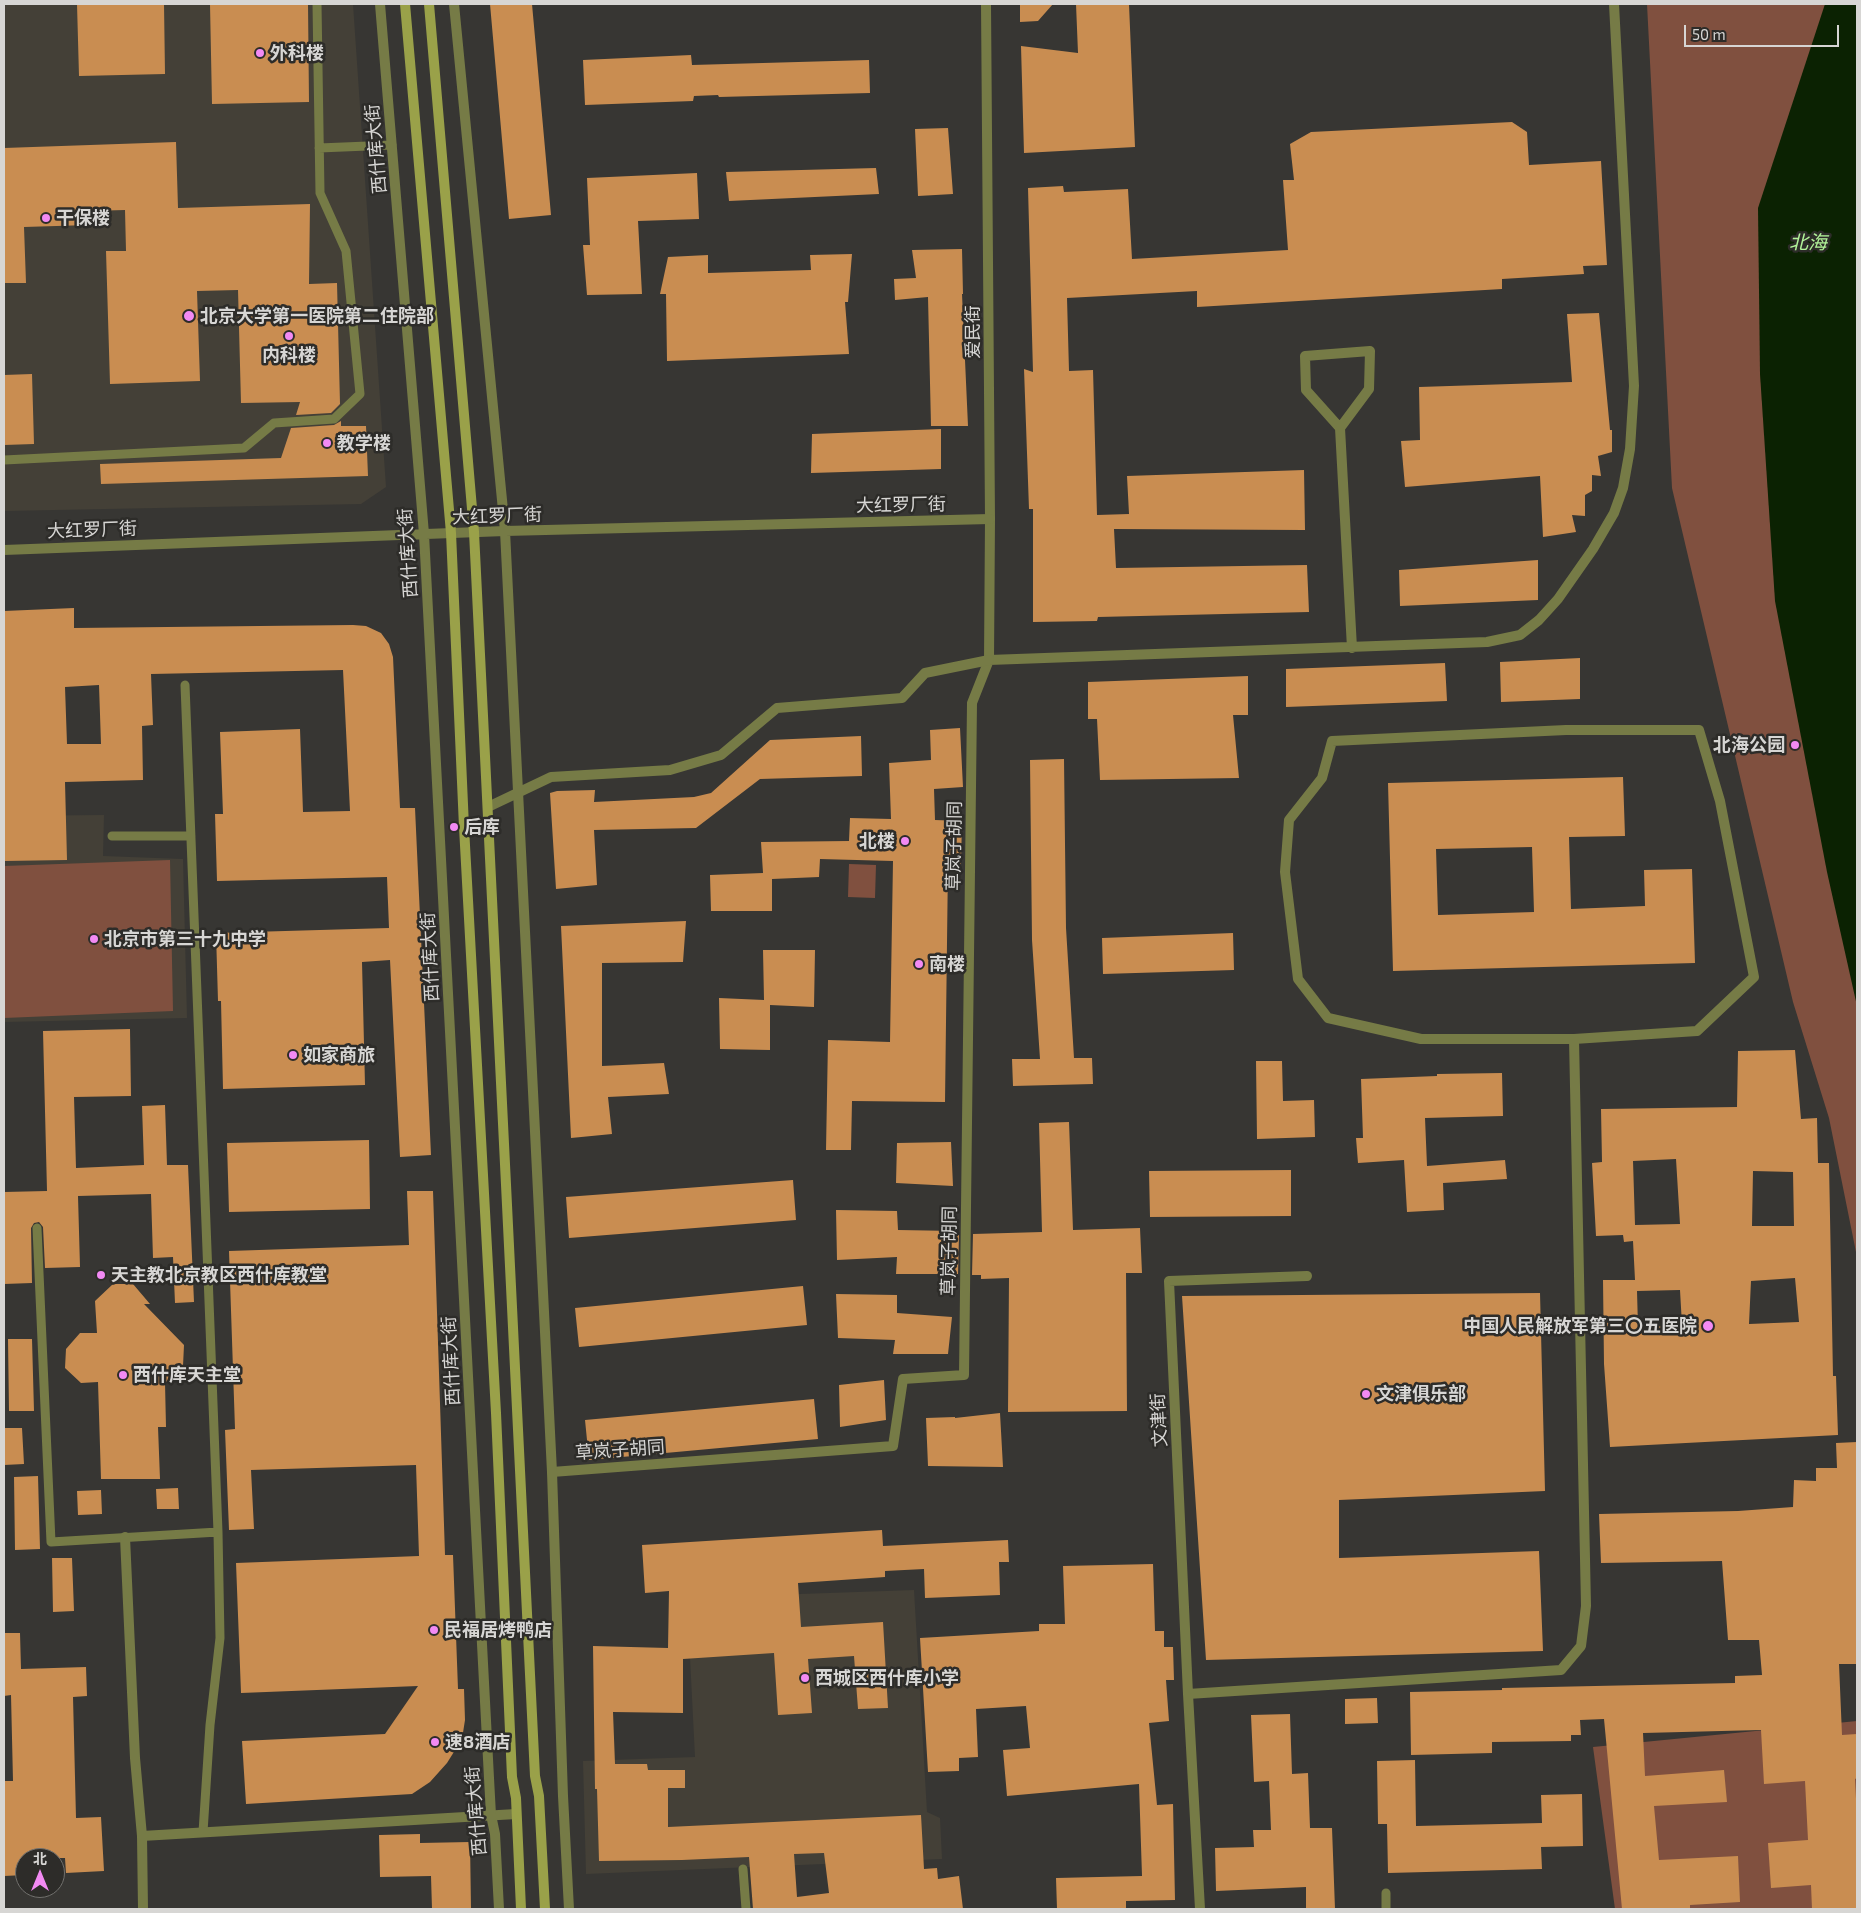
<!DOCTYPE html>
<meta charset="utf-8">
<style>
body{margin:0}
#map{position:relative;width:1861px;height:1913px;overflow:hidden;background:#373633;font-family:"Exo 2","Noto Sans SC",sans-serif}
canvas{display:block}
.frame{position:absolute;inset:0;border:5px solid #d7d6d4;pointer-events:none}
.north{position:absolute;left:15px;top:1848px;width:50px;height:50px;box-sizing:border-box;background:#2d2c29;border:1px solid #71706d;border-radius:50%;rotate:0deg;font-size:14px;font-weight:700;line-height:20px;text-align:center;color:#d7d6d4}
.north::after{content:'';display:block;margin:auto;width:18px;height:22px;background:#f28af3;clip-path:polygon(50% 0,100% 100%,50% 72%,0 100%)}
.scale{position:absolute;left:1684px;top:25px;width:155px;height:22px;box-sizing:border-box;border:2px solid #d7d6d4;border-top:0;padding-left:6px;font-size:15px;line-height:18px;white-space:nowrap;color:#d7d6d4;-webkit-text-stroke:4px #2d2c29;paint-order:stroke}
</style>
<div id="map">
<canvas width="1861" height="1913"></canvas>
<div class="frame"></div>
<div class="north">北</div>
<div class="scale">50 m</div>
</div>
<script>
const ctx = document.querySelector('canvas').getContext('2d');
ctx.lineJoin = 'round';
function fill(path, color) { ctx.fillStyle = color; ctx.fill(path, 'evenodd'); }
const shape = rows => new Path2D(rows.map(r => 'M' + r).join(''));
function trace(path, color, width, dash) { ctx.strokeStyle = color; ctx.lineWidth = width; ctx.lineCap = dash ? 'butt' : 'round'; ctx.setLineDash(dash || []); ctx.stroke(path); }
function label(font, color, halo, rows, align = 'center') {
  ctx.font = font + ' "Exo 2","Noto Sans SC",sans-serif'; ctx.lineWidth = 5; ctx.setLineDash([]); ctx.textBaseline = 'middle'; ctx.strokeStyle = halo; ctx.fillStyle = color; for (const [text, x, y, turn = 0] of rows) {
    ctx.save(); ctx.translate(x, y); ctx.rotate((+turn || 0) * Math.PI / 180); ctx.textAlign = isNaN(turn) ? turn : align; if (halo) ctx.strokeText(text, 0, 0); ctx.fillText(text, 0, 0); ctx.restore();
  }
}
fill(shape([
 [4,4,353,4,386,487,361,504,4,511],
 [104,815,103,856,183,859,187,1018,4,1022,4,816],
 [914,1590,927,1812,940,1818,942,1859,586,1874,583,1761,695,1757,687,1598]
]), '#444037');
fill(shape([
 [1647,4,1857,4,1857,1257,1829,1118,1793,1002,1672,488],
 [170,860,173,1011,4,1018,4,866],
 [849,864,876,865,875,898,848,897],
 [1857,1721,1857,1909,1615,1909,1593,1747]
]), '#80503f');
fill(shape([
 [1825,4,1857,4,1857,1006,1827,872,1775,601,1760,374,1758,208]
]), '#0b2202');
fill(shape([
 [77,4,164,4,165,74,79,76],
 [210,4,308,4,309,102,212,104],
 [490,4,532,4,551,215,509,219],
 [1020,4,1053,4,1038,21,1020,22],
 [1076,4,1129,4,1135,147,1024,153,1021,46,1078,53],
 [691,55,692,65,869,60,870,93,719,97,718,95,694,96,693,101,585,105,583,60],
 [1512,122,1527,132,1529,165,1601,161,1607,265,1583,266,1584,274,1502,279,1502,289,1197,307,1197,291,1067,298,1069,371,1093,370,1097,515,1129,514,1127,476,1304,470,1305,530,1114,529,1116,568,1307,565,1309,612,1098,617,1097,621,1033,622,1033,509,1029,509,1024,369,1033,372,1028,188,1063,186,1064,192,1128,189,1132,259,1288,250,1283,180,1294,180,1290,144,1311,132],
 [948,128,953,194,918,196,915,129],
 [176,142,178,208,310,204,309,284,337,283,340,404,331,413,296,415,300,402,241,403,238,290,197,291,200,381,110,384,106,251,126,251,125,210,89,211,89,225,24,227,26,283,4,283,4,148],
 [876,168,879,194,729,201,726,172],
 [697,173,699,219,638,221,642,294,587,295,583,245,590,245,587,178],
 [962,249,963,294,962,294,968,426,931,426,928,297,895,300,894,279,916,278,912,250],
 [852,254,848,302,845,302,849,354,667,361,666,294,660,294,668,257,708,255,708,273,811,270,810,255],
 [1599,313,1610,430,1612,430,1612,452,1598,456,1601,476,1592,475,1592,491,1585,495,1585,516,1572,515,1576,532,1543,537,1540,476,1405,487,1401,441,1420,440,1419,387,1572,382,1567,314],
 [32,374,34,444,4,445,4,375],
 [341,421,341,426,366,426,368,476,101,484,100,464,281,458,291,428,334,425],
 [941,429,941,469,811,473,812,434],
 [1538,560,1538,600,1400,606,1399,570],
 [74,608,74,628,353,625,366,626,381,633,389,644,393,657,400,808,415,808,431,1155,400,1157,390,960,362,962,365,1085,223,1089,221,1001,218,1001,216,933,389,928,387,877,217,881,215,814,223,814,220,732,300,729,303,812,350,811,343,670,151,674,153,725,142,726,143,780,65,782,67,860,4,861,4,611],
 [99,685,101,744,67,744,65,687],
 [1580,658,1580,699,1501,702,1500,662],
 [1445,663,1447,701,1286,707,1286,669],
 [1248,676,1248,715,1233,715,1239,778,1100,780,1097,719,1088,719,1088,682],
 [960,728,963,787,934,789,935,820,962,821,961,864,948,863,945,1102,852,1101,851,1150,826,1150,828,1040,890,1042,893,861,820,859,819,877,772,879,772,911,711,911,710,875,763,873,761,842,849,841,850,818,891,819,889,763,931,760,930,730],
 [861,736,862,776,760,779,696,828,594,830,597,885,556,889,550,793,557,791,595,790,594,802,694,797,711,793,770,740],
 [1064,759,1066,928,1074,1058,1092,1058,1093,1084,1013,1086,1012,1059,1040,1059,1032,940,1030,760],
 [1623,777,1625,836,1569,837,1571,909,1645,906,1644,870,1692,869,1695,963,1393,971,1388,783],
 [1532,847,1534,912,1438,915,1436,849],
 [686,921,683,962,602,963,602,1066,664,1063,669,1094,608,1097,612,1134,571,1138,561,926],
 [1233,933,1234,970,1103,974,1102,938],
 [763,950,815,950,814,1007,770,1005,770,1050,720,1049,719,998,764,1000],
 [130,1029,131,1096,74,1097,76,1168,144,1165,142,1106,165,1105,167,1165,188,1165,194,1302,175,1303,173,1257,153,1258,151,1194,78,1196,80,1267,45,1268,43,1227,39,1222,34,1223,31,1228,32,1283,4,1284,4,1192,47,1191,43,1031],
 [1795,1050,1801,1119,1817,1118,1818,1163,1829,1163,1833,1376,1836,1376,1838,1435,1610,1447,1604,1364,1603,1280,1635,1280,1633,1241,1624,1242,1623,1235,1596,1236,1592,1163,1602,1162,1601,1109,1737,1107,1738,1051],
 [1676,1159,1680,1224,1635,1225,1633,1161],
 [1753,1171,1793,1172,1794,1226,1752,1226],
 [1795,1278,1799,1322,1749,1324,1751,1281],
 [1680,1290,1682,1325,1638,1327,1637,1291],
 [1256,1061,1282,1061,1283,1101,1314,1100,1315,1137,1257,1139],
 [1502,1073,1503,1116,1425,1118,1427,1166,1505,1160,1507,1179,1443,1183,1444,1210,1407,1212,1404,1160,1358,1163,1356,1138,1363,1138,1361,1079,1437,1076,1437,1074],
 [1069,1122,1073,1230,1140,1228,1142,1273,1126,1273,1127,1411,1008,1412,1009,1278,981,1279,981,1275,972,1275,973,1234,1042,1232,1039,1123],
 [369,1140,370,1209,229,1212,227,1143],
 [951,1142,953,1186,896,1183,897,1143],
 [1291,1170,1291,1216,1150,1217,1149,1171],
 [793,1180,796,1220,569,1238,566,1197],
 [407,1191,433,1191,445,1555,453,1555,458,1689,464,1689,465,1720,462,1739,447,1763,430,1782,412,1794,246,1804,242,1741,385,1734,418,1686,241,1693,236,1563,419,1556,416,1465,251,1470,254,1529,229,1530,225,1430,235,1429,229,1251,409,1245],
 [836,1210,897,1211,898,1230,956,1231,956,1235,959,1235,958,1274,896,1274,897,1257,837,1260],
 [113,1284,133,1284,150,1304,144,1304,184,1345,183,1366,165,1383,166,1427,158,1427,160,1479,101,1479,98,1382,81,1383,65,1368,66,1349,80,1333,97,1333,95,1301],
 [803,1286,807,1325,579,1347,575,1308],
 [1540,1293,1545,1491,1339,1500,1339,1558,1539,1551,1543,1651,1206,1660,1182,1296],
 [836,1294,897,1295,897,1313,952,1317,948,1354,893,1354,895,1340,838,1338],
 [8,1339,32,1339,34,1411,9,1411],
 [884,1380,886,1420,840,1427,839,1385],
 [814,1399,818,1439,589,1460,585,1420],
 [1000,1413,1003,1467,928,1466,926,1418,955,1417,955,1418],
 [4,1428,22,1428,24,1464,4,1465],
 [1857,1442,1857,1664,1839,1664,1842,1735,1857,1734,1857,1778,1855,1779,1857,1818,1857,1909,1812,1909,1811,1885,1771,1888,1768,1843,1808,1840,1805,1781,1764,1784,1761,1730,1643,1733,1645,1776,1724,1770,1727,1802,1654,1806,1659,1860,1738,1856,1740,1902,1690,1905,1690,1909,1622,1909,1604,1719,1580,1720,1581,1735,1571,1735,1571,1741,1492,1742,1492,1753,1411,1755,1410,1692,1502,1690,1502,1688,1735,1683,1735,1676,1762,1675,1759,1640,1728,1640,1722,1561,1601,1563,1599,1514,1738,1511,1793,1507,1794,1480,1816,1481,1816,1468,1837,1468,1836,1443],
 [38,1476,40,1549,15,1550,14,1477],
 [178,1488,179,1509,157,1509,156,1489],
 [101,1490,102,1514,78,1515,77,1491],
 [882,1530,883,1546,1008,1540,1009,1562,999,1562,1000,1595,925,1598,924,1569,885,1571,885,1577,798,1583,801,1627,883,1622,888,1708,858,1709,854,1656,808,1659,812,1713,778,1715,774,1653,683,1659,683,1713,613,1712,615,1764,647,1764,648,1770,685,1770,685,1788,668,1788,668,1827,921,1815,924,1869,937,1868,938,1879,959,1876,963,1909,753,1909,749,1857,682,1860,599,1861,597,1789,595,1789,593,1646,668,1648,669,1591,645,1593,642,1545],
 [824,1853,829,1893,797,1897,794,1854],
 [52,1558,72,1558,74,1611,53,1612],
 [1153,1564,1155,1631,1164,1631,1164,1647,1173,1647,1174,1680,1166,1680,1169,1721,1149,1723,1157,1805,1173,1804,1175,1900,1126,1901,1126,1909,1057,1909,1056,1878,1142,1876,1139,1784,1007,1796,1003,1750,1030,1748,1026,1706,976,1709,978,1757,959,1758,959,1771,928,1772,920,1638,1039,1631,1039,1624,1065,1624,1063,1566],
 [4,1633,20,1633,21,1669,86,1667,87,1696,73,1697,76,1818,101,1817,104,1871,66,1873,65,1858,25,1858,25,1875,4,1876,4,1781,13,1781,11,1695,4,1696],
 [1377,1698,1378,1723,1345,1724,1345,1699],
 [1290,1714,1292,1774,1308,1773,1310,1828,1332,1828,1335,1909,1306,1909,1306,1887,1216,1891,1215,1848,1254,1847,1253,1830,1271,1830,1269,1781,1254,1782,1251,1715],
 [1415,1760,1416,1826,1542,1823,1541,1795,1582,1794,1583,1846,1541,1847,1542,1869,1388,1873,1387,1824,1378,1824,1377,1761],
 [420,1834,420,1843,470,1842,471,1909,432,1909,431,1876,380,1877,379,1835]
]), '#c98d51');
trace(shape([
 [319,148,392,145],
 [4,460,244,448,274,423,334,419,360,394,346,251,320,193,317,4],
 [185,685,218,1532,220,1638,210,1725,203,1832],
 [112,836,191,836],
 [37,1228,51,1542,218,1532],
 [743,1869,746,1909],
 [1386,1893,1386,1909]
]), '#767b46', 9);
trace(shape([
 [1340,428,1306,390,1305,356,1370,351,1369,389,1340,428,1352,648],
 [989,660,1487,642,1520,635,1539,620,1558,599,1593,549,1614,513,1623,488,1630,449,1634,386,1614,4],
 [552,1472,893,1446,903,1379,964,1375,972,703,989,660,990,519,986,4],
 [125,1537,135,1758,142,1836],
 [1188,1694,1169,1281,1307,1276],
 [143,1909,142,1836,516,1814],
 [1200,1909,1188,1694,1561,1670,1581,1646,1586,1606,1574,1039,1697,1031,1754,977,1720,801,1699,730,1566,730,1332,741,1322,778,1289,820,1285,872,1298,979,1328,1018,1421,1039,1574,1039]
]), '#767b46', 10);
trace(shape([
 [380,4,424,534,489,1778,491,1815,495,1834,499,1909],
 [454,4,505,531,552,1472,563,1796,569,1909],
 [4,550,505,531,990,519],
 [488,807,551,777,670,770,721,755,777,708,902,698,925,673,989,660]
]), '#767b46', 10);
trace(shape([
 [405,4,451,533,464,827,496,1413,512,1777,516,1798,521,1909],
 [429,4,474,532,535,1776,539,1796,545,1909]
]), '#9aa149', 10);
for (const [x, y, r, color] of [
 [260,53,5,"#f28af3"],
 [46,218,5,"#f28af3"],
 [189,316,6,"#f28af3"],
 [289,336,5,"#f28af3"],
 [327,443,5,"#f28af3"],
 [1795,745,5,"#f28af3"],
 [454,827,5,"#f28af3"],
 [905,841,5,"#f28af3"],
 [94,939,5,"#f28af3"],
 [919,964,5,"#f28af3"],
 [293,1055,5,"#f28af3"],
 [101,1275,5,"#f28af3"],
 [1708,1326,6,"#f28af3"],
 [123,1375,5,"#f28af3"],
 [1366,1394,5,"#f28af3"],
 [434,1630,5,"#f28af3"],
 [805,1678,5,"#f28af3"],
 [435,1742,5,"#f28af3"]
]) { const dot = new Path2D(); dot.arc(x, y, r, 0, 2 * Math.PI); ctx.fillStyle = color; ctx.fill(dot); trace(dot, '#2d2c29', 2); }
label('bold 18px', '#d7d6d4', '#2d2c29', [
 ["外科楼",270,53],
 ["干保楼",56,218],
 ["北京大学第一医院第二住院部",200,316],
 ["内科楼",289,355,"center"],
 ["教学楼",337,443],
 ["北海公园",1785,745,"right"],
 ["后库",464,827],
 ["北楼",895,841,"right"],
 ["北京市第三十九中学",104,939],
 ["南楼",929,964],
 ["如家商旅",303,1055],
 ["天主教北京教区西什库教堂",111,1275],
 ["中国人民解放军第三〇五医院",1697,1326,"right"],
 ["西什库天主堂",133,1375],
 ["文津俱乐部",1376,1394],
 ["民福居烤鸭店",444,1630],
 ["西城区西什库小学",815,1678],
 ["速8酒店",445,1742]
], 'left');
label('18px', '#d7d6d4', '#2d2c29', [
 ["西什库大街",376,149,-95],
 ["爱民街",973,332,-90],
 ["大红罗厂街",901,505,-1],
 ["大红罗厂街",497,516,-2],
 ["大红罗厂街",92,530,-2],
 ["西什库大街",408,553,-94],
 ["草岚子胡同",954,846,-89],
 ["西什库大街",430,957,-93],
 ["草岚子胡同",949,1251,-89],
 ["西什库大街",451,1361,-93],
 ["文津街",1159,1420,-93],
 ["草岚子胡同",620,1450,-4],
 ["西什库大街",476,1811,-95]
]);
label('italic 19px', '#b2f399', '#2d2c29', [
 ["北海",1808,243]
]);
</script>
